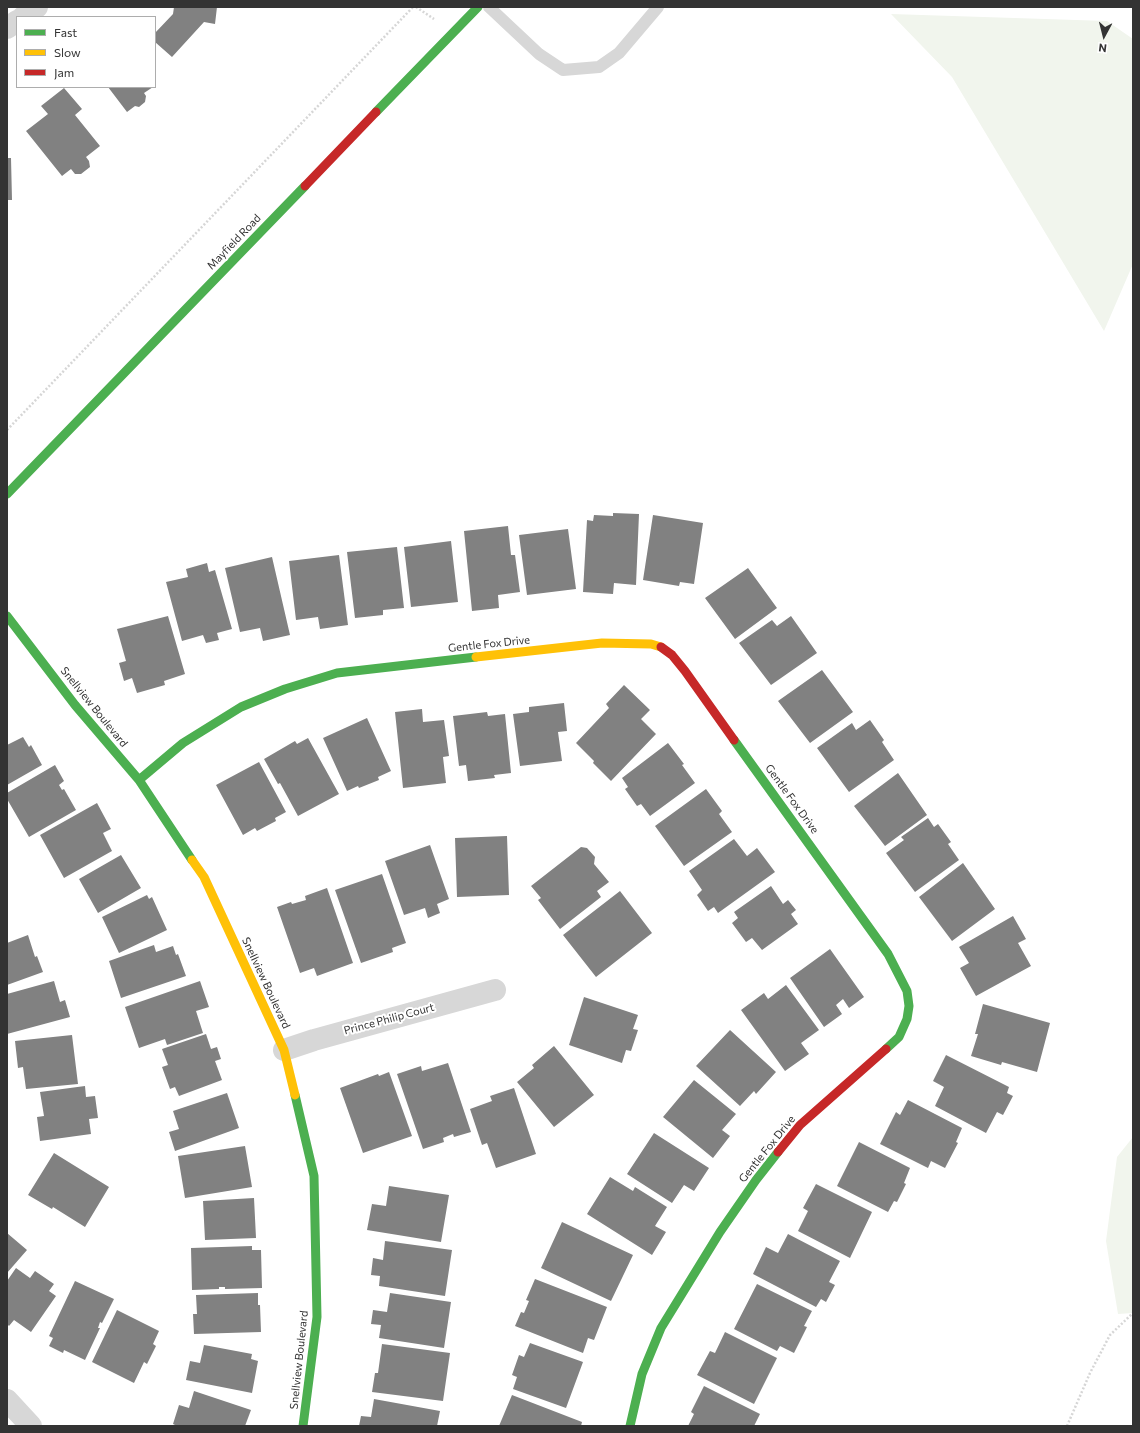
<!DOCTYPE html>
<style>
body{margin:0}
#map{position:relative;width:1140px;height:1433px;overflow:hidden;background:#fff;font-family:Commissioner,sans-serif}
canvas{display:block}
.frame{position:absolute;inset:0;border:8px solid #333;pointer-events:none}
.legend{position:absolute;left:16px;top:16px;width:140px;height:72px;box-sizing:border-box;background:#fff;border:1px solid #adadad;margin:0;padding:5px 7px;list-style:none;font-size:12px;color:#333}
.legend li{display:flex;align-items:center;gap:8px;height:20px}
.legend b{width:20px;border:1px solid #adadad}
.north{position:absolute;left:1084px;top:16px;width:40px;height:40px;-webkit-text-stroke:3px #fff;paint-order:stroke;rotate:187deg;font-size:11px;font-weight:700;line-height:16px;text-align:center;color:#333}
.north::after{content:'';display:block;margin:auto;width:14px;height:18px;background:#333;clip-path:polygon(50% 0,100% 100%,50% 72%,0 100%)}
</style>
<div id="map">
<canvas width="1140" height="1433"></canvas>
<div class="frame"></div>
<ul class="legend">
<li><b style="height:5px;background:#4caf50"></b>Fast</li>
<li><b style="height:5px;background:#ffc107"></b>Slow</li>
<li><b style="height:5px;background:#c62828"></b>Jam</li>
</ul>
<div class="north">N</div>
</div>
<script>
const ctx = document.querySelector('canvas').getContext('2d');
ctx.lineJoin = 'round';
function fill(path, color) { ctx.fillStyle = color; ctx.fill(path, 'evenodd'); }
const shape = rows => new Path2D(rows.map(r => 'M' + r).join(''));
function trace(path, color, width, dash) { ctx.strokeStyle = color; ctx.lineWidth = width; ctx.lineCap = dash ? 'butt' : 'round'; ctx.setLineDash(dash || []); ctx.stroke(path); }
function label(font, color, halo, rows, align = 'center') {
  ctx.font = font + ' Commissioner,sans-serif'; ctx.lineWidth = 4; ctx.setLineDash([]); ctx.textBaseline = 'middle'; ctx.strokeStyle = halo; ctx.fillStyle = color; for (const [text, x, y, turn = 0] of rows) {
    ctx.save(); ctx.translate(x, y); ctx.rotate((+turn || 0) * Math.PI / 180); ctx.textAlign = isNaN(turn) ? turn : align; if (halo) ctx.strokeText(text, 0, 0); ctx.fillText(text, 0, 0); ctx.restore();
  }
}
fill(shape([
 [891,14,1107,21,1133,39,1133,264,1104,331,952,77],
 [1133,1137,1133,1313,1118,1314,1106,1241,1117,1157]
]), '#f1f5ed');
fill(shape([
 [174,7,217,7,215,24,204,22,172,57,155,42,155,33,173,14],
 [108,87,153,87,144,93,146,96,145,102,139,107,135,106,127,112],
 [64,88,82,109,75,115,100,146,86,157,89,161,90,167,81,174,75,174,71,169,62,176,26,131,48,114,41,106],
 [7,158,11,158,12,200,7,200],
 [613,513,639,514,636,585,614,583,613,594,583,592,587,520,593,521,594,515,613,516],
 [653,515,703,523,694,584,680,582,679,586,643,580],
 [508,526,511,555,515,555,520,592,498,595,499,608,472,611,464,531],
 [568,529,576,589,527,595,519,535],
 [451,541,458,602,411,607,404,547],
 [397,547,404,608,383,610,383,615,355,618,347,552],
 [339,555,348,625,320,629,318,617,296,620,289,561],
 [272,557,290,635,263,641,260,628,240,632,225,568],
 [207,563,209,572,215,570,232,629,217,633,219,640,206,643,203,635,182,641,166,582,188,577,186,569],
 [748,568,777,608,735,639,705,598],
 [168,616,185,674,164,681,165,685,137,693,132,678,124,681,119,663,126,661,117,629],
 [791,616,817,653,771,685,739,643,772,620,777,626],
 [822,670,853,712,810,743,778,701],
 [624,685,650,710,641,719,656,734,611,781,593,763,594,761,576,743,609,708,606,704],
 [564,703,567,731,558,732,562,761,520,766,513,714,529,712,529,707],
 [422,709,423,722,444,720,449,756,443,757,446,783,403,788,395,712],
 [487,712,488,716,505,714,511,773,494,775,495,778,468,781,466,765,459,766,453,716],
 [367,718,391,771,378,777,379,780,359,788,358,786,347,791,323,738],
 [870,720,884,740,882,742,894,760,849,792,817,748,852,723,856,730],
 [23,737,29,747,31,745,42,765,7,785,7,745],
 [308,738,339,794,298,816,280,783,278,784,264,759,295,741,297,744],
 [668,743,684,764,682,765,695,783,650,816,641,804,637,806,625,789,628,787,622,778],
 [259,762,286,812,275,818,276,821,257,831,255,828,243,835,216,785],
 [55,765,64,781,59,785,62,790,64,789,76,810,29,837,7,799,7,793],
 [898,773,927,815,885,846,854,806],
 [706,789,722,811,719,814,732,832,684,866,655,826],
 [97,803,111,829,103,833,112,851,64,878,40,835],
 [928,818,934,827,938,824,951,842,948,844,959,860,915,892,886,853,904,840,901,837],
 [507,836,509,895,457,897,455,838],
 [734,839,747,856,757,848,775,872,718,913,714,907,708,911,697,895,702,890,689,871],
 [430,845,449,899,437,904,440,913,428,918,425,908,404,915,385,861],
 [581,847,587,848,595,857,594,864,609,882,597,891,601,897,560,929,538,900,541,898,531,886],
 [121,855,141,888,98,913,79,879],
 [963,863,995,909,952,941,919,897],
 [382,874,406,943,392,948,393,952,361,963,335,890],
 [771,886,783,904,788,900,796,910,791,914,798,924,762,950,752,938,746,942,732,923,738,918,734,912],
 [327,888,353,963,317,976,314,968,300,973,277,907,291,902,292,904,306,900,305,896],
 [620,891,652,933,596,977,563,935],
 [147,895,149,899,152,897,167,930,119,953,102,917],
 [1013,916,1026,939,1018,943,1031,966,976,996,960,968,969,963,959,947],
 [28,935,35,957,37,956,43,972,7,985,7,943],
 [154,945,156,952,173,946,176,955,178,954,186,976,121,998,109,961],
 [830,949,864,997,849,1008,843,999,836,1005,842,1014,824,1027,790,978],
 [54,981,60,1002,65,1000,70,1017,7,1034,7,994],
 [200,981,209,1007,196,1011,203,1033,167,1045,165,1039,139,1048,125,1007],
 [786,985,819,1030,801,1043,809,1054,785,1071,741,1010,764,993,768,999],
 [584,997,638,1015,633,1029,638,1030,631,1051,626,1050,622,1063,569,1045],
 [983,1004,1050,1023,1037,1072,1002,1062,1001,1065,971,1056,978,1034,975,1034],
 [730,1030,776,1072,756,1094,754,1091,740,1106,696,1066],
 [206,1034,211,1049,217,1047,221,1059,215,1061,222,1080,179,1096,175,1087,170,1089,162,1067,168,1065,162,1049],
 [72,1035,78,1084,26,1089,23,1067,18,1068,15,1041],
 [554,1046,594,1095,554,1127,517,1082,534,1068,532,1065],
 [946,1055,1009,1087,1007,1093,1013,1096,1003,1115,997,1112,986,1133,935,1106,944,1087,933,1081],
 [448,1063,471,1132,454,1137,453,1134,443,1138,444,1142,423,1149,397,1074,421,1066,422,1071],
 [389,1072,412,1136,363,1153,340,1088,378,1074,379,1076],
 [694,1080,736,1114,722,1130,730,1136,713,1158,663,1117],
 [85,1086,86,1097,95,1096,98,1118,89,1119,91,1134,40,1141,37,1117,44,1116,40,1092],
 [514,1088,536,1154,496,1168,487,1143,482,1145,470,1109,492,1101,490,1096],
 [227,1093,239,1128,175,1151,169,1132,179,1129,173,1111],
 [908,1100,962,1128,956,1142,958,1143,945,1168,931,1161,928,1168,880,1144,896,1112,900,1115],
 [654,1133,709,1168,694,1191,684,1185,672,1203,627,1174],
 [859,1142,910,1168,904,1183,906,1184,897,1202,894,1201,888,1212,837,1186],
 [245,1146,252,1187,185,1198,178,1156],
 [54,1153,109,1187,85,1227,53,1207,52,1209,28,1195],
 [610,1177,633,1191,635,1187,667,1207,655,1226,666,1232,652,1255,587,1214],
 [816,1184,872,1212,850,1258,798,1231,808,1211,803,1208],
 [389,1186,449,1195,441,1242,367,1230,372,1204,386,1206],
 [254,1198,256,1238,205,1240,203,1201],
 [562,1222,633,1255,611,1301,541,1268],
 [7,1233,27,1250,7,1273],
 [788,1234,840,1261,829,1282,835,1285,826,1302,821,1299,816,1307,753,1274,766,1247,778,1253],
 [385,1241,452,1250,445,1296,379,1286,380,1276,371,1275,373,1258,383,1260],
 [252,1246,252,1250,261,1250,262,1288,225,1289,225,1287,219,1287,219,1289,192,1290,191,1248],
 [16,1268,30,1278,35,1271,54,1284,49,1291,56,1296,31,1332,14,1320,9,1326,7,1324,7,1281],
 [535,1279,607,1307,594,1340,588,1338,583,1353,515,1326,521,1312,524,1313,529,1301,526,1300],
 [75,1281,114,1299,102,1323,100,1322,98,1328,100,1328,85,1360,64,1350,63,1353,49,1346,53,1338,49,1336],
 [757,1284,812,1311,804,1326,807,1327,794,1353,780,1346,777,1351,734,1329],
 [258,1293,258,1305,260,1305,261,1332,194,1334,193,1314,197,1314,196,1295],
 [390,1293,451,1302,444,1348,379,1338,381,1325,371,1324,373,1310,387,1312],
 [117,1310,159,1331,153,1344,156,1346,147,1364,144,1362,134,1383,92,1362],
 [725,1332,777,1358,754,1404,697,1375,710,1351,715,1353],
 [530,1343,583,1362,566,1408,513,1389,517,1377,512,1375,519,1355,524,1357],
 [382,1344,450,1353,443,1401,372,1392,375,1373,378,1373],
 [204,1345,252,1354,251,1359,258,1361,252,1393,186,1380,190,1361,200,1363],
 [704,1386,760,1414,754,1426,688,1426,694,1414,691,1412],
 [194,1391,251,1410,245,1426,177,1426,173,1424,179,1405,189,1408],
 [512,1395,582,1422,581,1426,499,1426],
 [374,1399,440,1411,437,1426,359,1426,361,1416,371,1417]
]), '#818181');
trace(shape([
 [416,7,434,19],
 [7,430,413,7],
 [1067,1426,1090,1373,1110,1335,1133,1313]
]), '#d6d6d6', 2.5, [2, 2]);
trace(shape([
 [489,7,539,54,563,70,599,67,619,53,658,7]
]), '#d7d7d7', 12);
trace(shape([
 [23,17,37,7],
 [7,28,17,21],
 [284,1050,314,1040,495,990],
 [7,1400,31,1426]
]), '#d7d7d7', 22);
trace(shape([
 [376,112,478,7],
 [7,494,305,186],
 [7,616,75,705,139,780,192,860],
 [734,740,888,954,907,991,909,1006,907,1019,899,1037,886,1049],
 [139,780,183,743,241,707,285,689,337,673,476,657],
 [295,1095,314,1176,317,1317,303,1426],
 [630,1426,642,1374,661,1328,720,1232,756,1180,778,1152]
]), '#4caf50', 9);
trace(shape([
 [476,657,602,643,651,644,661,647],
 [192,860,204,877,284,1050,295,1095]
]), '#ffc107', 9);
trace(shape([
 [305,186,376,112],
 [661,647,672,655,685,671,734,740],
 [778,1152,800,1125,886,1049]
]), '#c62828', 9);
label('11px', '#333', '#fff', [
 ["Mayfield Road",234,242,-46],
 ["Gentle Fox Drive",489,644,-6],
 ["Snellview Boulevard",94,707,51],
 ["Gentle Fox Drive",792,799,54],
 ["Snellview Boulevard",266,983,65],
 ["Prince Philip Court",389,1019,-15],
 ["Gentle Fox Drive",767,1149,-51],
 ["Snellview Boulevard",299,1360,-84]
]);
</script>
